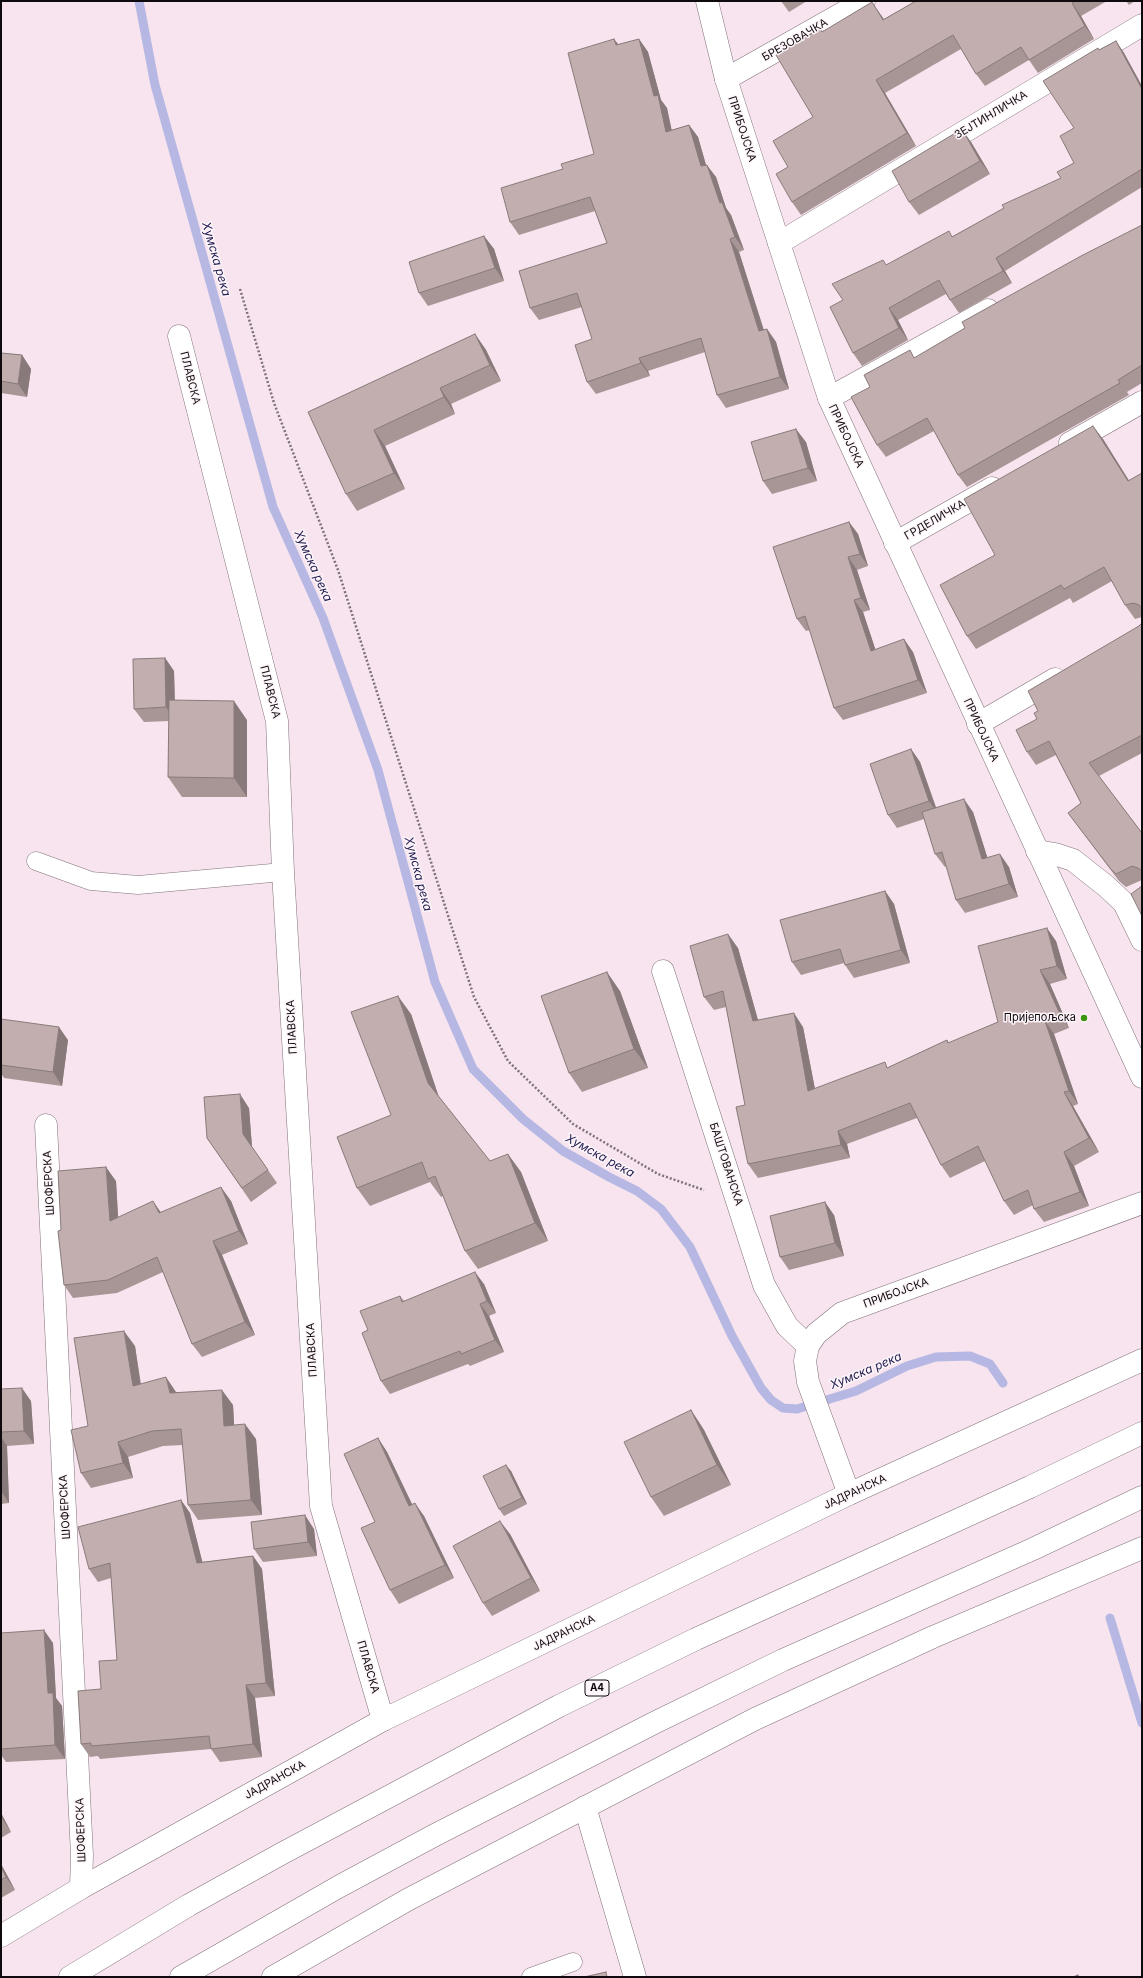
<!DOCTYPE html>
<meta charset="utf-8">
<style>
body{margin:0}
#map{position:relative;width:1143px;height:1978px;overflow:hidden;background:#f7e4ee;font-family:Inter,sans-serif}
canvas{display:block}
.frame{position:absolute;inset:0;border:2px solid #0f0a0d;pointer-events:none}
</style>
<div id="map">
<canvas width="1143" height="1978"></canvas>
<div class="frame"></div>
</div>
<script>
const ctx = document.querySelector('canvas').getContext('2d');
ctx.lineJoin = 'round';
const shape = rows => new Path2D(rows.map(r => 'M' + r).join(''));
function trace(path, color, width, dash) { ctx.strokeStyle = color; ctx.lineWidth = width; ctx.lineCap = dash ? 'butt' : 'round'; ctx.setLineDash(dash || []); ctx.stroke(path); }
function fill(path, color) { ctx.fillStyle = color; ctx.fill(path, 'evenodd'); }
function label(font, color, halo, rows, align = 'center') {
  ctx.font = font + ' Inter,sans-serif'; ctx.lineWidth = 3; ctx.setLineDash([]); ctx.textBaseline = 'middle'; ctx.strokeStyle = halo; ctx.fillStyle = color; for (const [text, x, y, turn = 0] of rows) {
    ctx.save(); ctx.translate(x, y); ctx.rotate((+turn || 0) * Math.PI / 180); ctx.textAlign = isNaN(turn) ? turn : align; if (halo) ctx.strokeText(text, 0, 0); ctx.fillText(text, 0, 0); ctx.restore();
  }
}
trace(shape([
 [139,1,155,85,273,507,323,618,378,770,435,982,473,1069,523,1119,563,1151,609,1177,637,1191,661,1209,690,1247,732,1336,761,1388,771,1400,783,1408,797,1409,856,1391,907,1366,936,1357,970,1356,990,1364,1003,1383],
 [1110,1618,1142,1723]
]), '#b6b8e3', 9);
const lane = shape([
 [36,861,91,881,138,885,283,872],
 [531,1977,573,1962]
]);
const street = shape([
 [726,79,864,1],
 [779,243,1142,25],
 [179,336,277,721,283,872,321,1506,383,1720],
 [829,398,988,310],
 [1070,443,1142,402],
 [895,543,992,488],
 [978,724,1055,679],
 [1037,851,1055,854,1073,860,1106,886,1124,903,1142,940],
 [663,971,764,1285,787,1326,808,1346],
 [46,1125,82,1855,81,1888],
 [849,1494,808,1382,805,1361,808,1346,816,1334,842,1313,1142,1203],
 [585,1807,635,1977]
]);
const secondary = shape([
 [707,1,726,79,829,398,1142,1077],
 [1,1936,81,1888,383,1720,849,1494,1142,1360],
 [273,1977,409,1899,755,1719,933,1637,1142,1548]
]);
const highway = shape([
 [70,1977,189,1905,281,1854,559,1706,696,1639,1030,1487,1142,1433],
 [181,1977,340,1886,435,1835,656,1722,783,1660,1033,1549,1142,1497]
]);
trace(lane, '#82727a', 19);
trace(street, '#82727a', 23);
trace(secondary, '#82727a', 23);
trace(highway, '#82727a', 23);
trace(shape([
 [240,289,274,403,338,570,474,997,508,1061,573,1124,658,1174,704,1190]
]), '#7e7278', 2.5, [2, 2]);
trace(lane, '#fff', 18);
trace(street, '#fff', 22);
trace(secondary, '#fff', 22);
trace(highway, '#fff', 22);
fill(shape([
 [781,1,807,1,789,12],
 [916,1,1107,1,1081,16,1094,39,1038,73,1029,60,985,86,976,74,961,49,885,93,916,146,801,215,792,202,788,167,813,117,822,31,881,15,884,19],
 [1126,1,1135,1,1129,5],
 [639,39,648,52,661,100,667,108,671,130,689,125,698,137,706,165,716,177,726,208,731,215,744,250,739,252,764,330,767,329,776,342,789,389,726,408,717,395,705,352,648,371,650,376,596,394,587,382,592,339,582,307,539,320,530,308,607,243,595,211,519,235,510,222,594,154,619,45],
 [1116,41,1124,53,1142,86,1142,187,1005,271,1012,283,959,313,950,300,946,294,898,320,908,340,862,366,853,353,843,300,953,236,1061,178,1074,163,1074,128,1099,50],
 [971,142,990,174,919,215,909,202],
 [1142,225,1142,383,1127,392,1129,395,967,487,958,475,934,431,886,457,877,445,870,387,915,358],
 [484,236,494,249,504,281,428,306,419,293],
 [475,334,486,350,501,381,451,404,455,414,385,446,405,489,357,511,346,494,308,412],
 [1,353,22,355,31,369,27,397,1,393],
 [1103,439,1129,481,1142,473,1142,617,1135,619,1125,605,1112,581,1073,603,1070,598,976,649,967,636,995,555],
 [806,442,817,481,772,494,763,481],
 [849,522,858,534,868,566,857,570,870,610,863,612,875,649,913,652,927,693,843,720,834,708,810,630,806,631,797,619],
 [1142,623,1142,753,1099,776,1142,833,1142,880,1126,887,1119,881,1068,813,1081,803,1056,755,1036,765,1027,752,1037,719,1038,711],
 [165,658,174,671,175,700,247,720,247,797,182,797,168,777,169,721,144,722,134,709],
 [911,749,920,762,936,807,973,812,987,857,1009,867,1018,897,965,913,956,900,947,866,945,867,935,854,924,819,897,828,888,815],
 [885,891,894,904,910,963,854,978,845,965,844,963,801,975,792,962],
 [1056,941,1067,979,1050,984,1069,1028,1054,1034,1078,1104,1073,1106,1099,1152,1074,1166,1089,1206,1044,1222,1034,1209,1033,1205,1014,1215,1004,1201,985,1161,950,1178,941,1165,917,1118,847,1144,850,1158,758,1178,748,1164,745,1105,726,1007,714,1010,704,997,738,948,758,1020,803,1027,815,1089,889,1067,947,1040,949,1043,998,1022],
 [620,991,648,1068,582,1092,569,1073],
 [411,1014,439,1097,490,1161,521,1172,548,1241,478,1269,465,1251,443,1196,441,1197,430,1182,370,1206,357,1188,391,1115],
 [1,1019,68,1040,62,1086,4,1078,1,1073],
 [249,1108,252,1147,277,1183,251,1202,207,1138],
 [116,1181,118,1217,161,1212,231,1201,248,1244,222,1255,255,1335,202,1357,192,1344,163,1272,117,1293,73,1298,64,1285,61,1230],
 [834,1215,844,1256,789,1270,780,1257],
 [484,1284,496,1313,489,1316,504,1352,470,1366,468,1364,390,1394,381,1381,400,1296,404,1301],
 [135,1346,141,1384,233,1405,234,1425,256,1439,262,1515,198,1520,188,1505,183,1445,163,1446,128,1457,133,1478,91,1488,81,1473,88,1426],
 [1,1389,31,1401,34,1444,7,1446,9,1503,1,1504],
 [691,1410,704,1430,731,1485,664,1516,651,1497],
 [378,1438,387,1452,412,1504,424,1516,454,1578,399,1604,390,1590,375,1522],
 [511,1471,527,1504,504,1516,499,1509],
 [181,1500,190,1513,202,1562,253,1556,262,1569,275,1696,255,1698,262,1757,220,1762,211,1749,100,1759,98,1756,90,1757,81,1744,101,1689,117,1660,111,1578,98,1582,89,1569],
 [314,1529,317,1556,263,1562,254,1549],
 [510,1534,540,1591,492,1616,483,1603],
 [1,1633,53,1643,56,1698,62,1706,65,1759,6,1762,1,1755],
 [1,1813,11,1832,1,1838],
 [1,1864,15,1890,1,1898]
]), '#a89696');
fill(shape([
 [872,2,881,15,892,33,883,20],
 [1072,3,1081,16,1094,39,1085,26],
 [614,39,624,51,616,45],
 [639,39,648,52,661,100,667,108,675,145,666,132,654,96],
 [1116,41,1124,53,1142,86,1142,89],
 [876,80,885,93,916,146,907,133],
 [689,125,698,137,710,179,701,166],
 [962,129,971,142,990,174,980,161],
 [707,165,716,177,726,208,731,215,744,250,735,237,720,203],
 [484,236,494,249,504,281,495,268],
 [730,239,739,252,768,344,759,331],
 [996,258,1005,271,1012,283,1003,271],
 [889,308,898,320,908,340,899,328],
 [767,329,776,342,789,389,780,377],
 [475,334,486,350,501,381,490,365],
 [22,355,31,369,27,397,18,384],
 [639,358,648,371,650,376,641,363],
 [440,388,451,404,455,414,444,397],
 [1093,426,1103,439,1138,495,1128,481],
 [796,429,806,442,817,481,808,468],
 [374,430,385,446,405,489,394,473],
 [849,522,858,534,868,566,860,554],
 [848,557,857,570,870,610,861,598],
 [854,600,863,612,880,663,871,651],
 [904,639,913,652,927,693,918,680],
 [165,658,174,671,175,721,166,707],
 [234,701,247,720,247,797,234,778],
 [911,749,920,762,938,814,929,801],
 [964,799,973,812,992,872,982,859],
 [1000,854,1009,867,1018,897,1009,884],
 [885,891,894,904,910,963,901,950],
 [1047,928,1056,941,1067,979,1057,966],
 [728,934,738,948,762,1035,753,1021],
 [1040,970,1050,984,1069,1028,1060,1014],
 [607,972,620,991,648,1068,634,1049],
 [398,996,411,1014,440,1101,428,1083],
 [794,1013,803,1027,818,1105,808,1091],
 [1045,1021,1054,1034,1078,1104,1069,1091],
 [59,1027,68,1040,62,1086,53,1072],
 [1064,1092,1073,1106,1099,1152,1089,1138],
 [240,1094,249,1108,252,1147,277,1183,243,1134],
 [838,1131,847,1144,850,1158,841,1145],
 [1064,1152,1074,1166,1089,1206,1080,1192],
 [508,1154,521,1172,548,1241,535,1223],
 [106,1167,116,1181,119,1234,110,1221],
 [221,1187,231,1201,248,1244,239,1231],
 [153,1201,162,1214,159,1213],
 [825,1202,834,1215,844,1256,835,1243],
 [213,1241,222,1255,255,1335,245,1322],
 [475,1272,484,1284,496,1313,487,1301],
 [480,1304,489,1316,504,1352,495,1340],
 [124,1331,135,1346,143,1402,133,1386],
 [166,1377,176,1392,181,1408,170,1393],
 [22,1388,31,1401,34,1444,24,1431],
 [222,1390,233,1405,235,1441,224,1426],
 [691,1410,704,1430,731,1485,717,1465],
 [245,1424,256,1439,262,1515,251,1500],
 [1,1437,7,1446,9,1503,1,1491],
 [378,1438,387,1452,419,1519,409,1506],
 [118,1442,128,1457,133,1478,123,1463],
 [506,1465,511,1471,527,1504,522,1498],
 [181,1500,190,1513,206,1576,197,1563],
 [415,1503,424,1516,454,1578,445,1565],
 [305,1515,314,1529,317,1556,308,1542],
 [500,1521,510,1534,540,1591,531,1578],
 [253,1556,262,1569,275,1696,266,1683],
 [44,1630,53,1643,56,1698,62,1706,65,1759,55,1745,48,1693],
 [246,1685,255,1698,262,1757,253,1744],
 [1,1813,11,1832,1,1817],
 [1,1864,15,1890,6,1877,1,1867]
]), '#887a7a');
const building = shape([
 [916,1,1076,1,1072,3,1085,26,1029,60,1021,47,976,74,953,35,876,80,907,133,792,202,776,174,788,167,773,141,813,117,776,55,820,28,822,32,872,2,883,20,916,1],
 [614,39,616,45,639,39,654,96,658,95,666,132,689,125,701,166,707,165,720,203,722,202,735,237,730,239,759,331,767,329,780,377,717,395,701,338,639,358,641,363,587,382,575,345,592,339,577,293,530,308,519,271,607,243,590,197,510,222,501,188,563,169,561,164,594,154,568,53,614,39],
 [1116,41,1142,89,1142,169,996,258,1003,271,950,300,939,280,889,308,899,328,853,353,830,307,843,300,832,284,883,260,886,265,949,231,952,237,1004,208,1002,205,1061,178,1057,172,1074,163,1060,136,1074,128,1043,81,1098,48,1099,50,1116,41],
 [962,129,980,161,909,202,892,171,962,129],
 [1142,225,1142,365,1118,380,1120,383,958,475,927,418,877,445,851,397,870,387,864,375,910,350,914,358,965,328,962,322,1081,256,1142,225],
 [484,236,495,268,419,293,409,262,484,236],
 [475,334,490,365,440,388,444,397,374,430,394,473,346,494,308,412,475,334],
 [1,353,22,355,18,384,1,381,1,353],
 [1093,426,1128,481,1142,473,1142,608,1139,605,1133,603,1125,605,1104,567,1064,589,1061,585,967,636,940,585,995,555,964,499,1093,426],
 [796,429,808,468,763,481,751,442,796,429],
 [849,522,860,554,848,557,861,598,854,600,871,651,904,639,918,680,834,708,805,616,797,619,773,547,849,522],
 [1142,623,1142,674,1141,675,1142,678,1142,735,1089,763,1142,833,1142,871,1138,868,1132,866,1116,874,1110,868,1068,813,1081,803,1049,741,1027,752,1016,730,1037,719,1034,713,1038,711,1028,691,1139,626,1142,623],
 [165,658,166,707,134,709,133,659,165,658],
 [169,700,234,701,234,778,168,777,169,700],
 [911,749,929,801,888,815,870,764,911,749],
 [964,799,982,859,1000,854,1009,884,956,900,942,852,935,854,922,812,964,799],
 [1142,886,1142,916,1131,894,1142,886],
 [885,891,901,950,845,965,840,949,792,962,780,920,885,891],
 [1047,928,1057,966,1040,970,1060,1014,1045,1021,1069,1091,1064,1092,1089,1138,1064,1152,1080,1192,1034,1209,1028,1190,1004,1201,978,1146,941,1165,910,1103,838,1131,841,1145,748,1164,736,1107,745,1105,723,991,704,997,690,946,728,934,753,1021,794,1013,808,1091,885,1062,887,1068,947,1040,948,1043,998,1022,978,946,1047,928],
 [607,972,634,1049,569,1073,541,996,607,972],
 [398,996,428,1083,490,1161,508,1154,535,1223,465,1251,435,1176,428,1179,422,1162,357,1188,337,1137,391,1115,351,1012,398,996],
 [1,1019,59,1027,53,1072,1,1065,1,1019],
 [240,1094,243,1134,268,1170,242,1188,207,1138,204,1097,240,1094],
 [106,1167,110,1221,153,1201,159,1213,221,1187,239,1231,213,1241,245,1322,192,1344,157,1257,108,1280,64,1285,58,1231,61,1230,58,1171,106,1167],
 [825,1202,835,1243,780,1257,770,1216,825,1202],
 [475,1272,487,1301,480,1304,495,1340,461,1354,460,1351,381,1381,362,1333,368,1330,360,1311,400,1296,402,1302,475,1272],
 [124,1331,133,1386,166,1377,170,1393,222,1390,224,1426,245,1424,251,1500,188,1505,181,1429,152,1431,118,1442,123,1463,81,1473,71,1430,88,1426,74,1338,124,1331],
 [22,1388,24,1431,1,1432,1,1389,22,1388],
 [691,1410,717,1465,651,1497,624,1442,691,1410],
 [378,1438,409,1506,415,1503,445,1565,390,1590,361,1528,375,1522,344,1454,378,1438],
 [506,1465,522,1498,499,1509,483,1476,506,1465],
 [181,1500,197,1563,253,1556,266,1683,246,1685,253,1744,211,1749,209,1736,91,1746,91,1743,81,1744,78,1691,101,1689,99,1661,117,1660,110,1563,89,1569,78,1527,181,1500],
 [305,1515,308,1542,254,1549,251,1522,305,1515],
 [500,1521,531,1578,483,1603,453,1546,500,1521],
 [44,1630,48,1693,53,1693,55,1745,1,1749,1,1633,44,1630],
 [1,1867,6,1877,1,1880,1,1867],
 [606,1972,607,1977,584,1977,606,1972],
 [1078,1975,1079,1977,1073,1977,1078,1975]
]);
fill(building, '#c3aeaf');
trace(building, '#887a7a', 1);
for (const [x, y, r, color] of [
 [1084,1018,4,"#3a940d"]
]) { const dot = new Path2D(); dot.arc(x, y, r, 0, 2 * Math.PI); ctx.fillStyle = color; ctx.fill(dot); trace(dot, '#fdf5f9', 1.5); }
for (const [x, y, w] of [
 [597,1688,24]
]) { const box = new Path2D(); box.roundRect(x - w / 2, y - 8, w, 16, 3); ctx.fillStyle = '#fdf5f9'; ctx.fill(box); trace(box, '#0f0a0d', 1); }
label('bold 10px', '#0f0a0d', null, [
 ["A4",597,1688]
]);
label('11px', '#0f0a0d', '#fdf5f9', [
 ["БРЕЗОВАЧКА",795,40,-30],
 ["ЗЕЈТИНЛИЧКА",991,115,-31],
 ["ПРИБОЈСКА",742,129,72],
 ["ПЛАВСКА",190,378,76],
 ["ПРИБОЈСКА",846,436,65],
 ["ГРДЕЛИЧКА",935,520,-30],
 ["ПЛАВСКА",270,692,76],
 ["ПРИБОЈСКА",981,730,65],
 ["ПЛАВСКА",292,1027,-93],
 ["БАШТОВАНСКА",726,1164,72],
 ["ШОФЕРСКА",49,1183,-93],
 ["ПРИБОЈСКА",896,1293,-20],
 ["ПЛАВСКА",312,1350,-93],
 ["ЈАДРАНСКА",855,1492,-25],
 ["ШОФЕРСКА",65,1507,-93],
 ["ЈАДРАНСКА",564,1633,-26],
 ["ПЛАВСКА",368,1667,74],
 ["ЈАДРАНСКА",275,1780,-29],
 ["ШОФЕРСКА",81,1830,-92]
]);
label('11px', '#0f0a0d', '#fdf5f9', [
 ["Пријепољска",1076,1018]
], 'right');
label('italic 12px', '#252054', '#fdf5f9', [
 ["Хумска река",216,259,74],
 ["Хумска река",313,566,66],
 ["Хумска река",418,874,75],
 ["Хумска река",600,1156,29],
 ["Хумска река",866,1371,-23]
]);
</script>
